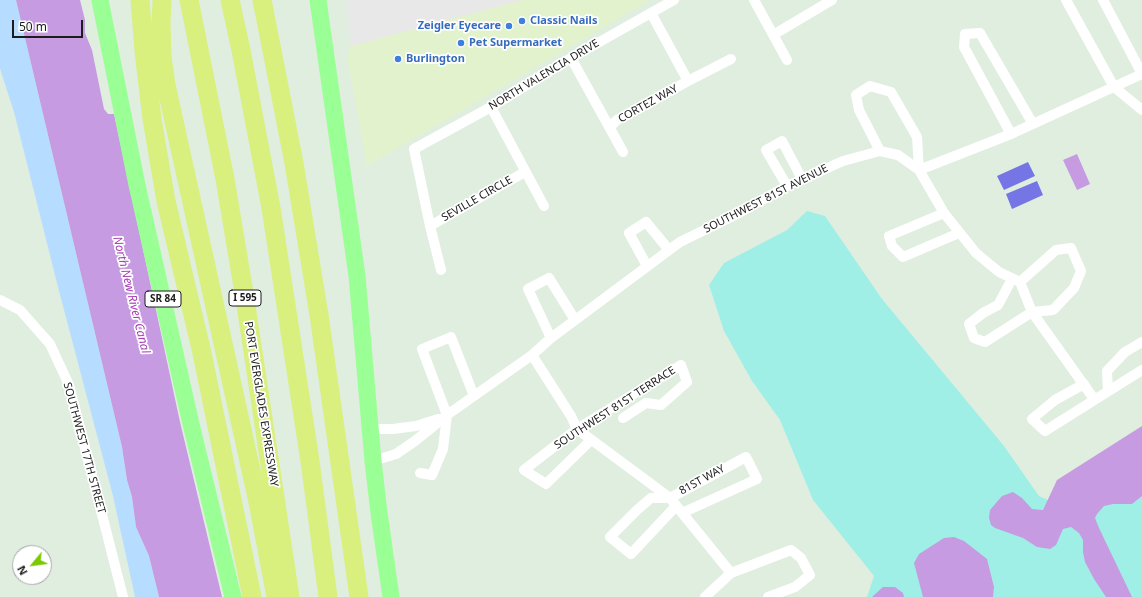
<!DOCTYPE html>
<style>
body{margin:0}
#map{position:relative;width:1142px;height:597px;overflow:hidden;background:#e0eee0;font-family:"Noto Sans",sans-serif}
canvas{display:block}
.north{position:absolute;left:12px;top:545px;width:40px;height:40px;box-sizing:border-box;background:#fff;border:1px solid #a4a4a4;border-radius:50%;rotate:241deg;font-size:11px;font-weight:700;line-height:16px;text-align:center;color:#1c1c1c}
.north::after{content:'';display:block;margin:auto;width:14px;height:18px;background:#7bc700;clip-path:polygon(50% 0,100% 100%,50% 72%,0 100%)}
.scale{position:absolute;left:12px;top:20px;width:71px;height:18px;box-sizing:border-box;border:2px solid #1c1c1c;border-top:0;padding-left:5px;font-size:12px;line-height:14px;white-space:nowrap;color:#1c1c1c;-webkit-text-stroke:3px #fff;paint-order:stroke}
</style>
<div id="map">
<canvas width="1142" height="597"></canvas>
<div class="north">N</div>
<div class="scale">50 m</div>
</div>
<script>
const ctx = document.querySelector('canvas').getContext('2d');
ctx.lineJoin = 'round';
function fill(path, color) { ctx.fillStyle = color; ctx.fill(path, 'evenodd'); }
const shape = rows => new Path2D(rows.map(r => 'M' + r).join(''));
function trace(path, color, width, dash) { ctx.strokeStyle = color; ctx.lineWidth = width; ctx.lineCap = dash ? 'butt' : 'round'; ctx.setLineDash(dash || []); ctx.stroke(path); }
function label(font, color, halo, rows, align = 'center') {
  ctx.font = font + ' "Noto Sans",sans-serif'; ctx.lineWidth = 3.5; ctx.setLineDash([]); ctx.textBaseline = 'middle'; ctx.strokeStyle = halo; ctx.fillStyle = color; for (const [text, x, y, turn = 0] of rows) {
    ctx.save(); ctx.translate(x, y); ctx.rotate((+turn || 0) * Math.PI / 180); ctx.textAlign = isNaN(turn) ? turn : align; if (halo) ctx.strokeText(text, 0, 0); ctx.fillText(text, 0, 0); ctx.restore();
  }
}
fill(shape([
 [346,0,650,0,367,166,347,57,351,46]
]), '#e2f2cc');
fill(shape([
 [807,211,825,216,882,299,1004,446,1039,496,1064,507,1142,454,1142,597,867,597,874,576,813,500,780,420,752,381,724,331,709,285,724,263,787,230]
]), '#9fefe6');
fill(shape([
 [0,0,16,0,122,447,127,480,132,497,136,527,149,556,159,597,135,597,113,496,59,291,14,112,0,69]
]), '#b6ddff');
fill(shape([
 [1028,162,1035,176,1004,190,997,176],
 [1037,181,1043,195,1012,209,1006,194]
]), '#7575e6');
fill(shape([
 [346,0,522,0,351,46]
]), '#e8e8e8');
fill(shape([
 [16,0,80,0,85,20,85,33,92,50,104,109,108,114,114,114,180,422,222,597,159,597,149,556,136,527,132,497,127,480,122,447],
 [1077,154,1090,184,1077,190,1063,160],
 [1142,426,1142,496,1132,504,1113,504,1104,506,1097,514,1095,518,1099,528,1132,597,1106,597,1094,579,1085,562,1083,552,1083,540,1079,533,1071,527,1063,529,1056,545,1050,549,1037,547,1023,538,995,528,991,525,989,518,990,510,1002,496,1013,492,1022,498,1032,509,1043,510,1057,480],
 [954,537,964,541,987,559,994,587,993,597,923,597,914,563,919,554,944,538],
 [883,587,895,587,903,593,904,597,872,597]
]), '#c69be1');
trace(shape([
 [754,0,787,60],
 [1066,0,1114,87,1142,110],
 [1103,0,1142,74],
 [773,35,832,0],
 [571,58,623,152],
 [688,81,731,59],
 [491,107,544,206],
 [610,127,617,120,688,81,651,13],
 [1011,134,964,47,965,34,980,33,1033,124],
 [880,151,859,110,856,95,870,86,891,92,917,137,919,170,944,213,976,253,999,272,1020,282,1032,312,1094,399],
 [787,186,766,150,782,141,802,179],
 [944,213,889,236,892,246,903,257,959,233],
 [430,226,525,172],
 [647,266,629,233,646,222,669,250],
 [441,270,430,226,414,149,491,107,571,58,674,0],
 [1012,279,998,305,983,313,969,324,974,338,985,342,1032,312,1053,310,1074,288,1081,271,1071,248,1056,250,1020,282],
 [0,300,20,310,50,344,69,385,123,597],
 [551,338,528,289,549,278,575,320],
 [532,355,571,416,577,429,670,498,731,573],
 [1084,384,1055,400,1032,419,1045,431,1142,370],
 [1108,391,1107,371,1125,352,1142,342],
 [370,429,393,429,416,426,438,419],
 [591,440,546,484,524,470,577,429,681,365,687,382,661,405,646,403,623,418],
 [373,461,396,454,415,441,447,415,532,355,551,338,680,242,739,213,787,186,843,161,880,151,898,155,919,170,1011,134,1142,74],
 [420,473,432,475,443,449,447,415,422,349,451,337,474,396],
 [676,506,631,554,610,537,637,510,651,498,670,498,746,457,757,479,682,513],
 [705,597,731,573,791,550,801,558,810,575,795,587,768,597]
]), '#fff', 10);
trace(shape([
 [100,0,137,185,191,424,233,597],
 [318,0,357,276,373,461,379,513,391,597]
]), '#9aff94', 17);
trace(shape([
 [140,0,144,51,152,119,166,201,202,353,252,597],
 [162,0,161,24,162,57,166,85,258,502,276,597],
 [189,0,225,179,245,299,290,597],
 [230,0,241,50,271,208,310,461,328,597],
 [262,0,294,163,319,315,359,597]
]), '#d9ef7e', 19);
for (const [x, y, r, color] of [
 [522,21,4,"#3f7fe0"],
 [509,26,4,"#3f7fe0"],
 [461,43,4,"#3f7fe0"],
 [398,59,4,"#3f7fe0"]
]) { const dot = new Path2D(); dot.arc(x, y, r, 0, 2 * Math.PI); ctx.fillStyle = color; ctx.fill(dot); trace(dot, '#fff', 1.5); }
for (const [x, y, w] of [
 [245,298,32],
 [163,299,36]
]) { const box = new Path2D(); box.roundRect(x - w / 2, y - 8, w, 16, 3); ctx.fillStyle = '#fff'; ctx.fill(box); trace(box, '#1c1c1c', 1); }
label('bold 10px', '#1c1c1c', null, [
 ["I 595",245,298],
 ["SR 84",163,299]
]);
label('bold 11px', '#366cbe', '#fff', [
 ["Classic Nails",530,21],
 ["Zeigler Eyecare",501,26,"right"],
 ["Pet Supermarket",469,43],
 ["Burlington",406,59]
], 'left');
label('11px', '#1c1c1c', '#fff', [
 ["NORTH VALENCIA DRIVE",544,75,-31],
 ["CORTEZ WAY",648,104,-29],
 ["SEVILLE CIRCLE",477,199,-30],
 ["SOUTHWEST 81ST AVENUE",766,199,-27],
 ["PORT EVERGLADES EXPRESSWAY",261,404,81],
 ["SOUTHWEST 81ST TERRACE",615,408,-33],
 ["SOUTHWEST 17TH STREET",84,448,75],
 ["81ST WAY",702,480,-29]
]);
label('italic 12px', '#a640b4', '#fff', [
 ["North New River Canal",131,295,76]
]);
</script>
